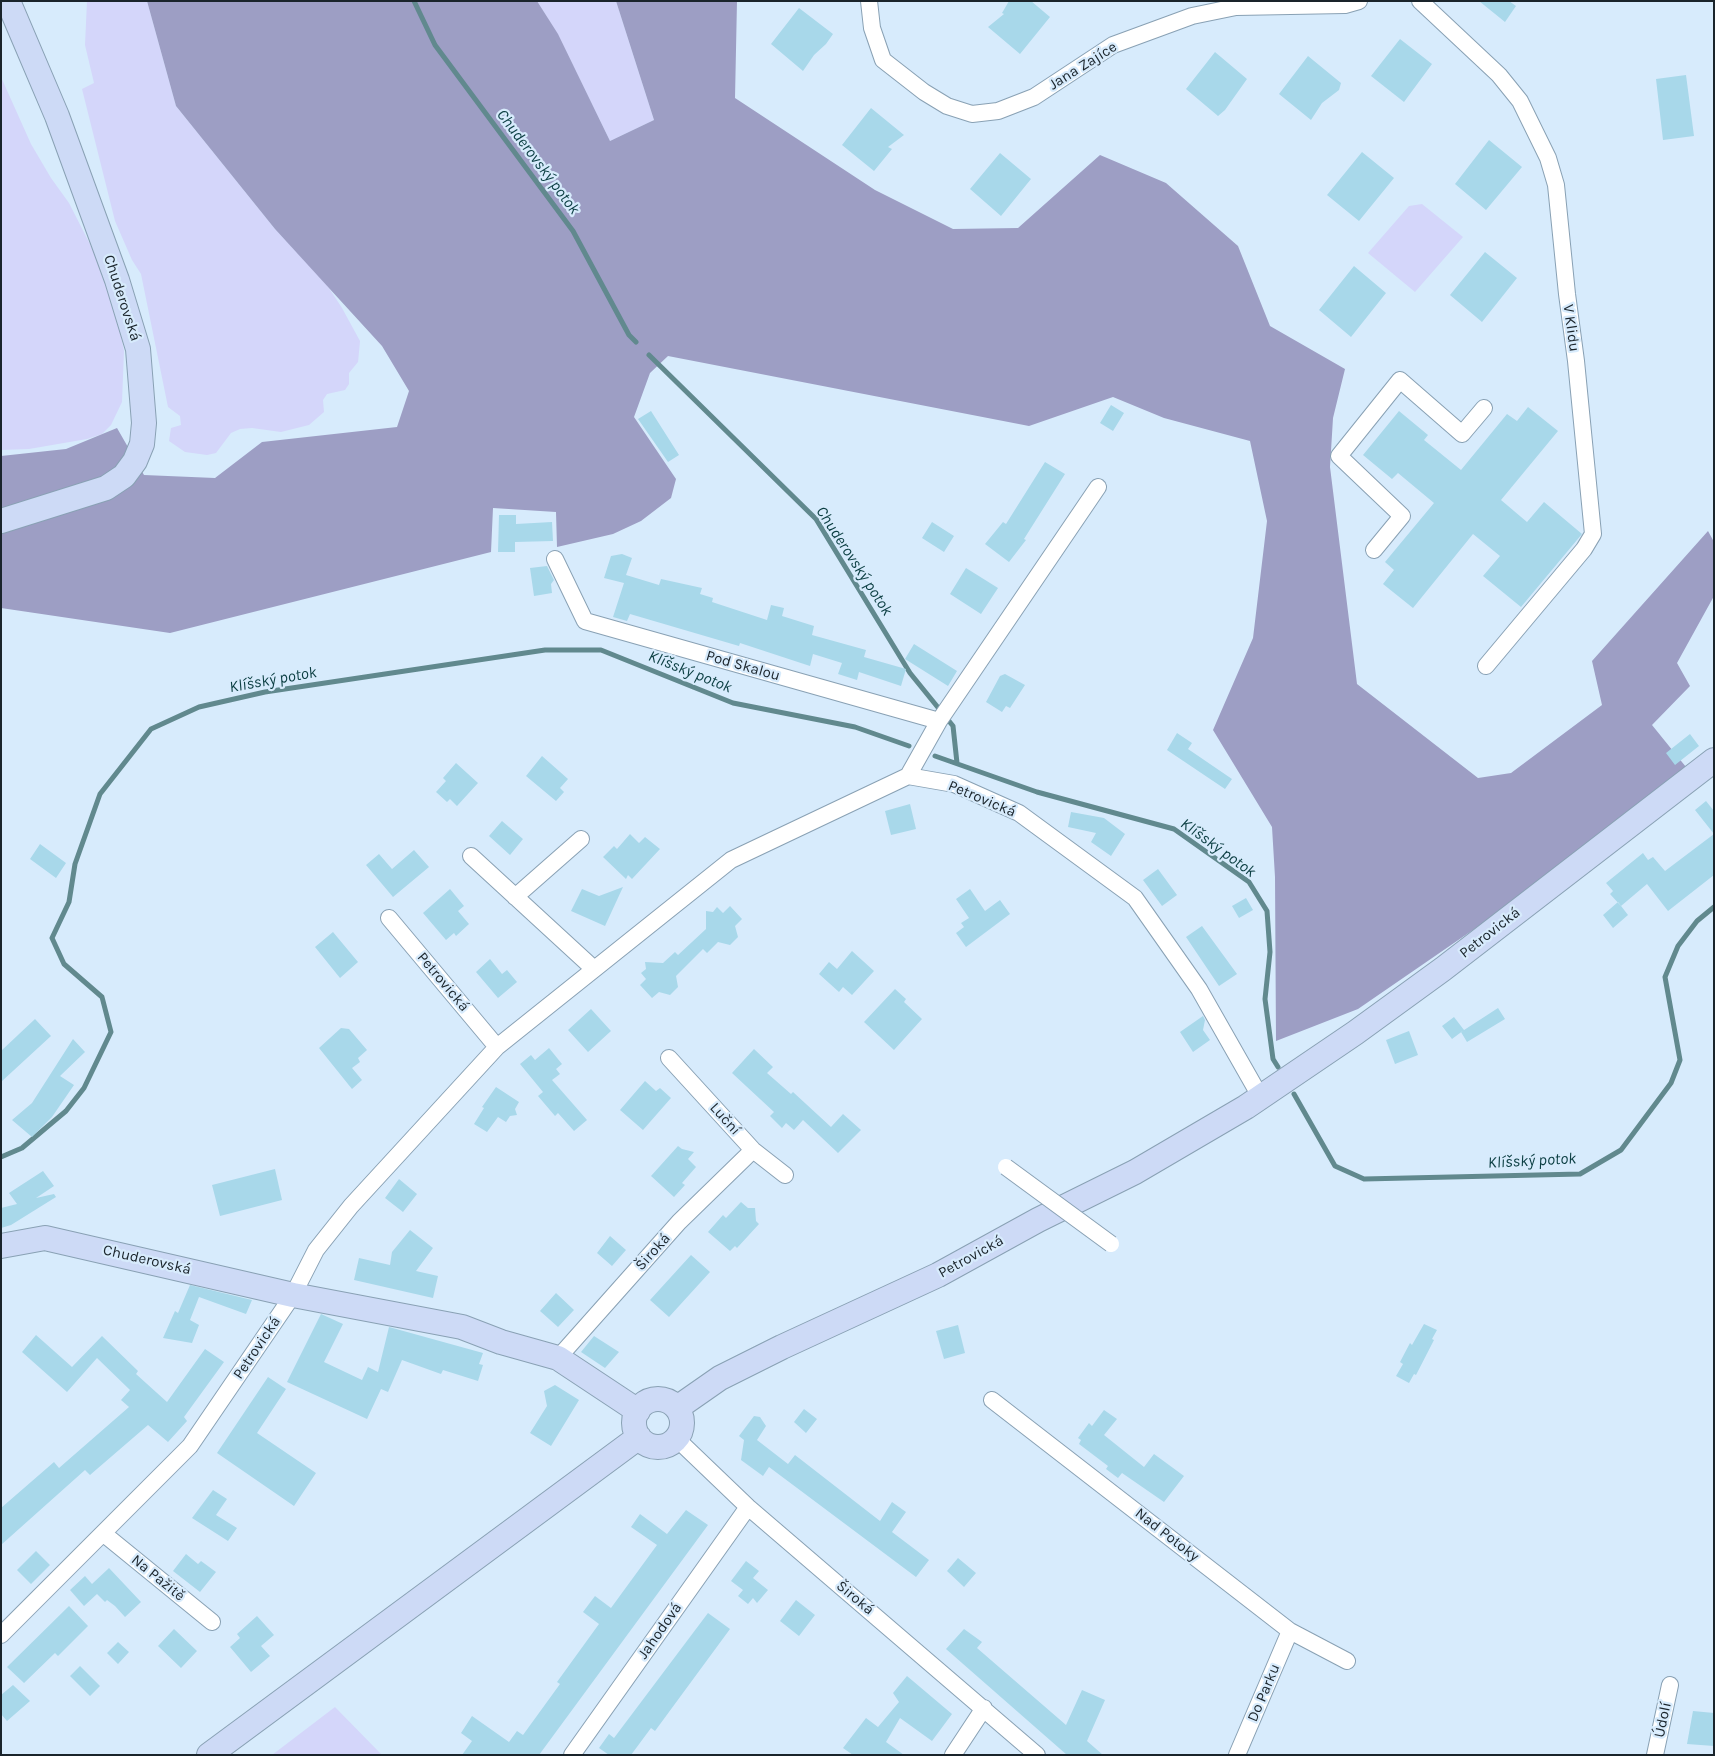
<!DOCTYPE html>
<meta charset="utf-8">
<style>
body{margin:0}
#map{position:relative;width:1715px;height:1756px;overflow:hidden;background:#d7ebfc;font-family:Karla,sans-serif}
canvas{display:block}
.frame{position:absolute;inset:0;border:2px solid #1a242b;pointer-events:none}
</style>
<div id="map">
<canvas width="1715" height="1756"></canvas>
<div class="frame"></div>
</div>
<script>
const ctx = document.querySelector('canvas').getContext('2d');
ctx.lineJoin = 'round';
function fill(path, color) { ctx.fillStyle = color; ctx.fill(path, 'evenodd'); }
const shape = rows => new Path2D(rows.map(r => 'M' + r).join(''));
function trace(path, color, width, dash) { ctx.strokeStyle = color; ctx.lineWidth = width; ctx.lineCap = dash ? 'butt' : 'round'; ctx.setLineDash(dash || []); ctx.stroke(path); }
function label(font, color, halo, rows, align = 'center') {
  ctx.font = font + ' Karla,sans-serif'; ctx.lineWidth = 4.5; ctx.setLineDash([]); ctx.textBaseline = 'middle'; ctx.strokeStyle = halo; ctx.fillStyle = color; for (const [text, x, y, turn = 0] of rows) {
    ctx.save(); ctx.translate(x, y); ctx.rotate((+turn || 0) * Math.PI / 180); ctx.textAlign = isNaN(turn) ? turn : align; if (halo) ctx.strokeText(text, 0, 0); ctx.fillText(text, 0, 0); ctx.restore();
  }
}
fill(shape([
 [87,1,147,1,176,106,275,229,327,285,342,308,360,341,358,362,349,373,349,384,345,390,327,394,323,400,324,412,309,425,281,432,252,428,240,429,231,433,216,453,207,455,185,452,169,441,171,428,181,425,180,416,168,407,141,274,132,260,115,221,82,89,94,83,85,45],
 [537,1,616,1,654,120,610,141,558,35],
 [1,77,31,144,51,178,69,203,96,256,117,317,124,351,122,402,111,425,102,434,87,439,29,449,1,450],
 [1422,204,1463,237,1415,292,1368,253,1409,206],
 [335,1707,382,1755,272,1755]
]), '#d4d6fa');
fill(shape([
 [147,1,537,1,558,34,610,141,654,120,616,1,737,1,735,98,875,190,953,229,1018,228,1100,155,1166,183,1238,246,1270,326,1345,369,1333,418,1330,467,1357,684,1478,778,1511,773,1602,705,1592,661,1708,531,1714,542,1714,596,1677,663,1690,686,1652,725,1686,767,1547,879,1358,1009,1276,1041,1275,877,1272,827,1213,730,1253,638,1267,521,1250,441,1164,418,1113,397,1029,426,668,356,650,373,634,417,676,479,671,498,641,521,613,534,557,547,556,512,493,508,491,552,170,633,1,608,1,456,66,449,117,428,144,475,215,478,262,442,397,427,409,391,382,346,275,229,176,106]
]), '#9d9ec4');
trace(shape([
 [414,1,435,45,573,231,629,335,636,342],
 [649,355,816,519,910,673,953,726,957,763],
 [935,756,1037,792,1174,829,1249,882,1267,911,1270,952,1265,999,1273,1059,1278,1067],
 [1294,1094,1335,1166,1364,1179,1580,1174,1621,1150,1671,1083,1680,1060,1665,977,1678,946,1697,921,1714,907],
 [1,1157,22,1148,66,1111,84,1088,111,1032,102,997,64,964,52,938,69,902,75,864,100,794,151,729,199,707,265,692,545,650,601,650,733,703,855,727,909,746]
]), '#61898e', 5);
fill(shape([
 [1009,1,1031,1,1050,17,1020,54,988,27,1004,14,1002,13],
 [1479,1,1509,1,1516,6,1505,22],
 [799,8,833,34,826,44,814,55,803,71,771,44],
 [1400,39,1432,64,1404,102,1371,76],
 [1215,52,1247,79,1225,110,1218,116,1186,89],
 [1308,56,1341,83,1339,90,1322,103,1311,120,1279,94],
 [1686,75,1694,136,1663,140,1656,79],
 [871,108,904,135,888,147,892,149,874,171,842,145],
 [1489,140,1522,167,1486,210,1455,184],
 [1362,152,1394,178,1359,221,1327,195],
 [1000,153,1031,179,1001,216,970,189],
 [1485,252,1517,278,1482,322,1450,295],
 [1354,266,1386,293,1351,337,1319,310],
 [1111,405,1124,413,1113,431,1100,423],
 [1528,407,1558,431,1501,500,1527,522,1544,502,1582,534,1521,607,1483,576,1500,556,1473,534,1413,608,1383,584,1394,570,1385,562,1434,503,1398,473,1392,479,1363,455,1399,411,1428,435,1424,440,1461,470,1507,414,1517,421],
 [651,411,679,455,668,462,638,419],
 [1045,462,1065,474,1024,539,1026,540,1009,562,985,544,1003,522,1006,524],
 [499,515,516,515,516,524,552,522,553,541,515,542,515,552,498,552],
 [932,522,954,536,944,552,922,538],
 [622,554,632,558,626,575,659,585,661,579,702,588,700,594,713,598,712,602,767,620,771,605,784,608,782,616,814,626,812,635,866,650,864,657,906,669,901,686,859,672,857,680,838,674,842,663,813,654,810,666,740,643,739,646,630,614,627,621,613,617,624,583,604,578,611,556],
 [547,566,554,580,551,584,552,593,534,596,530,568],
 [966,568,998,588,981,614,950,594],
 [914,644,957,671,948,686,905,659],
 [1005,674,1025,685,1010,708,1006,706,1002,712,986,702,1000,676],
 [1177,733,1192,743,1188,749,1232,779,1225,789,1167,750],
 [1690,734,1699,746,1675,765,1666,753],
 [542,756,568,779,560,788,564,792,556,801,526,776],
 [456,763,478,783,457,806,450,799,447,802,436,792,446,781,443,778],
 [1706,801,1714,811,1714,875,1668,911,1647,884,1621,906,1610,894,1613,891,1606,883,1643,853,1648,860,1653,857,1665,871,1714,834,1695,810],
 [910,804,916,829,891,835,885,811],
 [1071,812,1104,818,1125,834,1111,856,1091,842,1096,833,1068,827],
 [502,821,523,839,510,855,489,836],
 [630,834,639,843,645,837,660,849,632,879,628,875,626,879,603,857,614,846,617,849],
 [40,844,66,863,56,878,30,859],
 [414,850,429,867,393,897,366,865,379,854,392,869],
 [1158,869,1177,895,1162,906,1143,880],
 [623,887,605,926,571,911,582,889,599,896],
 [450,889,464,906,458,911,469,924,456,936,454,933,446,940,423,913],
 [970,889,985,911,1000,900,1010,914,966,947,956,933,964,927,961,923,969,918,956,899],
 [1246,898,1253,910,1239,918,1232,906],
 [1618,902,1628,915,1613,928,1603,915],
 [730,906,742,919,735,926,738,937,730,945,718,942,707,953,703,949,676,976,678,987,670,995,659,992,652,998,640,985,646,979,641,973,646,969,645,962,663,963,675,952,678,955,706,929,706,911,713,912,717,907,723,913],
 [1202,926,1237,974,1219,986,1186,937],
 [333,932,358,962,340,978,315,947],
 [852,951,874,971,852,995,843,987,839,992,819,974,829,962,837,969],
 [490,959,502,974,507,970,517,982,498,998,476,972],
 [895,989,906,999,904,1002,922,1019,894,1050,864,1022],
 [1498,1008,1505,1019,1467,1042,1461,1032],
 [591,1009,611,1031,588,1052,568,1030],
 [1203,1016,1205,1020,1203,1030,1210,1040,1193,1052,1180,1032],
 [1454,1017,1464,1030,1452,1039,1442,1026],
 [35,1019,51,1036,1,1082,1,1051],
 [341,1028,349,1029,367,1050,358,1058,360,1062,352,1068,362,1080,352,1089,319,1048],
 [1409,1031,1418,1055,1395,1064,1386,1040],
 [73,1039,85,1052,60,1076,74,1085,52,1117,32,1137,12,1120,32,1103],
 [549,1048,562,1064,556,1069,560,1074,552,1080,587,1120,574,1131,558,1113,555,1116,538,1096,543,1092,520,1064,531,1055,535,1060],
 [754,1049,773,1067,767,1073,791,1094,793,1092,831,1127,843,1114,861,1130,838,1153,803,1120,794,1130,786,1123,782,1128,770,1116,774,1112,732,1073],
 [645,1081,656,1091,660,1088,671,1098,643,1130,620,1110],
 [496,1087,519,1102,515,1109,517,1115,510,1116,506,1122,498,1117,487,1132,474,1124,484,1108,482,1107],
 [678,1146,682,1149,694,1152,688,1159,696,1167,682,1183,685,1185,674,1197,651,1176],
 [275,1169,282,1200,220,1216,212,1185],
 [43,1171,54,1186,36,1198,54,1194,56,1197,11,1225,1,1228,1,1208,17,1204,9,1193],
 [399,1179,417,1194,403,1212,385,1198],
 [741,1202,748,1208,755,1208,756,1221,759,1224,737,1248,735,1246,730,1251,708,1232,723,1215,726,1218],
 [410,1230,433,1248,416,1271,438,1276,433,1298,354,1280,359,1258,390,1265,392,1252],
 [610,1236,626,1250,612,1266,597,1253],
 [691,1255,710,1272,669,1317,650,1300],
 [190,1285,252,1300,246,1314,199,1297,190,1320,199,1325,192,1343,163,1338,175,1311,178,1313],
 [556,1293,574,1310,558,1327,540,1311],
 [321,1314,343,1324,324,1362,362,1380,368,1367,378,1372,389,1327,483,1353,479,1364,483,1365,478,1381,443,1370,441,1374,402,1360,388,1392,381,1389,367,1419,287,1382],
 [1424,1324,1437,1330,1432,1339,1434,1340,1416,1375,1414,1374,1409,1383,1396,1376,1403,1364,1400,1362,1410,1343,1412,1345],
 [958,1325,965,1353,944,1359,936,1331],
 [36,1335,72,1367,102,1336,138,1371,136,1374,167,1402,205,1349,224,1362,184,1417,187,1421,168,1442,148,1425,90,1475,85,1470,1,1545,1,1508,54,1462,59,1468,129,1407,121,1400,130,1390,97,1358,67,1392,22,1352],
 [594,1336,619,1352,605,1368,581,1352],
 [268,1377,286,1389,257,1433,316,1473,294,1506,217,1453],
 [555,1385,579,1400,551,1446,530,1433,547,1406,544,1391],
 [804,1409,817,1419,806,1433,794,1422],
 [1104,1410,1117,1419,1104,1435,1144,1467,1154,1454,1184,1476,1164,1502,1122,1473,1118,1478,1106,1469,1108,1466,1079,1444,1081,1440,1078,1438,1089,1423,1092,1426],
 [754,1416,760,1417,766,1426,757,1440,788,1464,795,1455,880,1521,892,1502,906,1512,892,1532,929,1560,916,1577,769,1467,763,1476,741,1460,744,1440,739,1436],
 [213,1490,227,1499,216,1515,237,1528,228,1541,192,1518],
 [686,1510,708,1525,539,1755,462,1755,472,1741,461,1733,472,1716,509,1742,517,1731,523,1735,560,1684,557,1682,599,1624,583,1612,595,1596,611,1608,657,1545,631,1527,640,1514,667,1534],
 [36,1551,50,1565,31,1584,17,1570],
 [186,1554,198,1564,201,1561,216,1572,200,1592,173,1571],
 [958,1558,976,1573,964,1587,947,1571],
 [746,1561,759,1571,753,1578,768,1590,757,1603,753,1598,748,1604,738,1596,743,1590,731,1581],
 [109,1568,141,1602,125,1617,115,1606,107,1600,105,1602,97,1594,84,1606,70,1590,85,1576,92,1584],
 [796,1600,815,1615,799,1636,780,1621],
 [69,1606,88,1626,58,1656,55,1653,24,1683,7,1667],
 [708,1613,730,1629,655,1731,651,1728,631,1755,609,1755,599,1748,609,1734,614,1738],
 [257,1616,274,1635,261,1646,270,1656,251,1672,230,1647,240,1638,237,1634],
 [174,1629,197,1651,181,1668,158,1646],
 [964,1629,982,1642,977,1648,1066,1725,1082,1690,1105,1700,1087,1741,1103,1755,1067,1755,946,1649],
 [118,1642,129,1652,118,1664,107,1653],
 [80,1666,100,1686,90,1696,70,1676],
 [907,1676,952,1714,932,1741,900,1718,886,1742,904,1755,853,1755,843,1748,866,1718,878,1727,899,1702,893,1693],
 [13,1685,30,1701,7,1721,1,1714,1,1695],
 [1693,1711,1714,1713,1714,1746,1687,1744]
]), '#a8d8ea');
const street = shape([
 [869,1,872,28,883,60,924,92,947,106,972,114,998,111,1034,97,1113,45,1192,16,1236,7,1345,5,1359,1],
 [1420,1,1499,75,1520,101,1548,158,1556,185,1567,294,1576,361,1593,534,1584,549,1486,666],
 [1374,550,1402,516,1339,456,1400,380,1462,434,1484,408],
 [555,559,585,621,939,721],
 [908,776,939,721,1098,487],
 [471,856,594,969],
 [515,897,581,839],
 [389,918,497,1047],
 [669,1058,753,1150,785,1175],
 [558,1358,679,1222,753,1150],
 [992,1400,1290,1631,1347,1661],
 [677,1439,748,1507,1037,1755],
 [104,1534,212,1622],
 [1,1635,190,1446,293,1295,316,1250,351,1206,497,1047,731,860,908,776,954,784,1019,813,1135,898,1199,989,1261,1098],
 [572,1755,748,1507],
 [953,1755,984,1708],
 [1237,1755,1290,1631],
 [1655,1755,1670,1685]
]);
const secondary = shape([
 [1,521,106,488,124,476,135,461,142,444,144,423,138,349,117,280,57,116,8,1],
 [1,1246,45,1238,293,1295,462,1327,501,1342,558,1358,638,1411],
 '634 1423a24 24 0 1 1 48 0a24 24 0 1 1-48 0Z',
 [677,1408,720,1378,782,1347,938,1275,1038,1220,1135,1172,1246,1107,1355,1033,1443,969,1714,760],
 [209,1755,639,1437]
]);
trace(street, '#89a1b4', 18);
trace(secondary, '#89a1b4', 26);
trace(street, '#fff', 16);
trace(secondary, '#cddaf6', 24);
const streetBridge = shape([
 [1006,1167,1111,1244]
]);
trace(streetBridge, '#89a1b4', 18, []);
trace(streetBridge, '#fff', 16);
label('15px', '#1a242b', '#d7ebfc', [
 ["Jana Zajíce",1083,66,-32],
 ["Chuderovská",122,298,72],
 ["V Klidu",1571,328,82],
 ["Pod Skalou",743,666,16],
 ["Petrovická",982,799,23],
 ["Petrovická",1490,933,-38],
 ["Petrovická",443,982,50],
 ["Luční",725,1119,48],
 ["Široká",653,1252,-48],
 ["Petrovická",971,1257,-29],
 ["Chuderovská",147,1260,13],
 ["Petrovická",257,1348,-56],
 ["Nad Potoky",1167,1535,38],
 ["Na Pažitě",158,1578,39],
 ["Široká",855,1598,40],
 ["Jahodová",660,1631,-55],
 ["Do Parku",1264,1693,-67],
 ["Údolí",1663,1720,-78]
]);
label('italic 16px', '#0b3e42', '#d7ebfc', [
 ["Chuderovský potok",538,162,53],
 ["Chuderovský potok",854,561,57],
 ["Klíšský potok",690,672,22],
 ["Klíšský potok",273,680,-10],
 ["Klíšský potok",1218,848,36],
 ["Klíšský potok",1532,1161,-3]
]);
</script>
